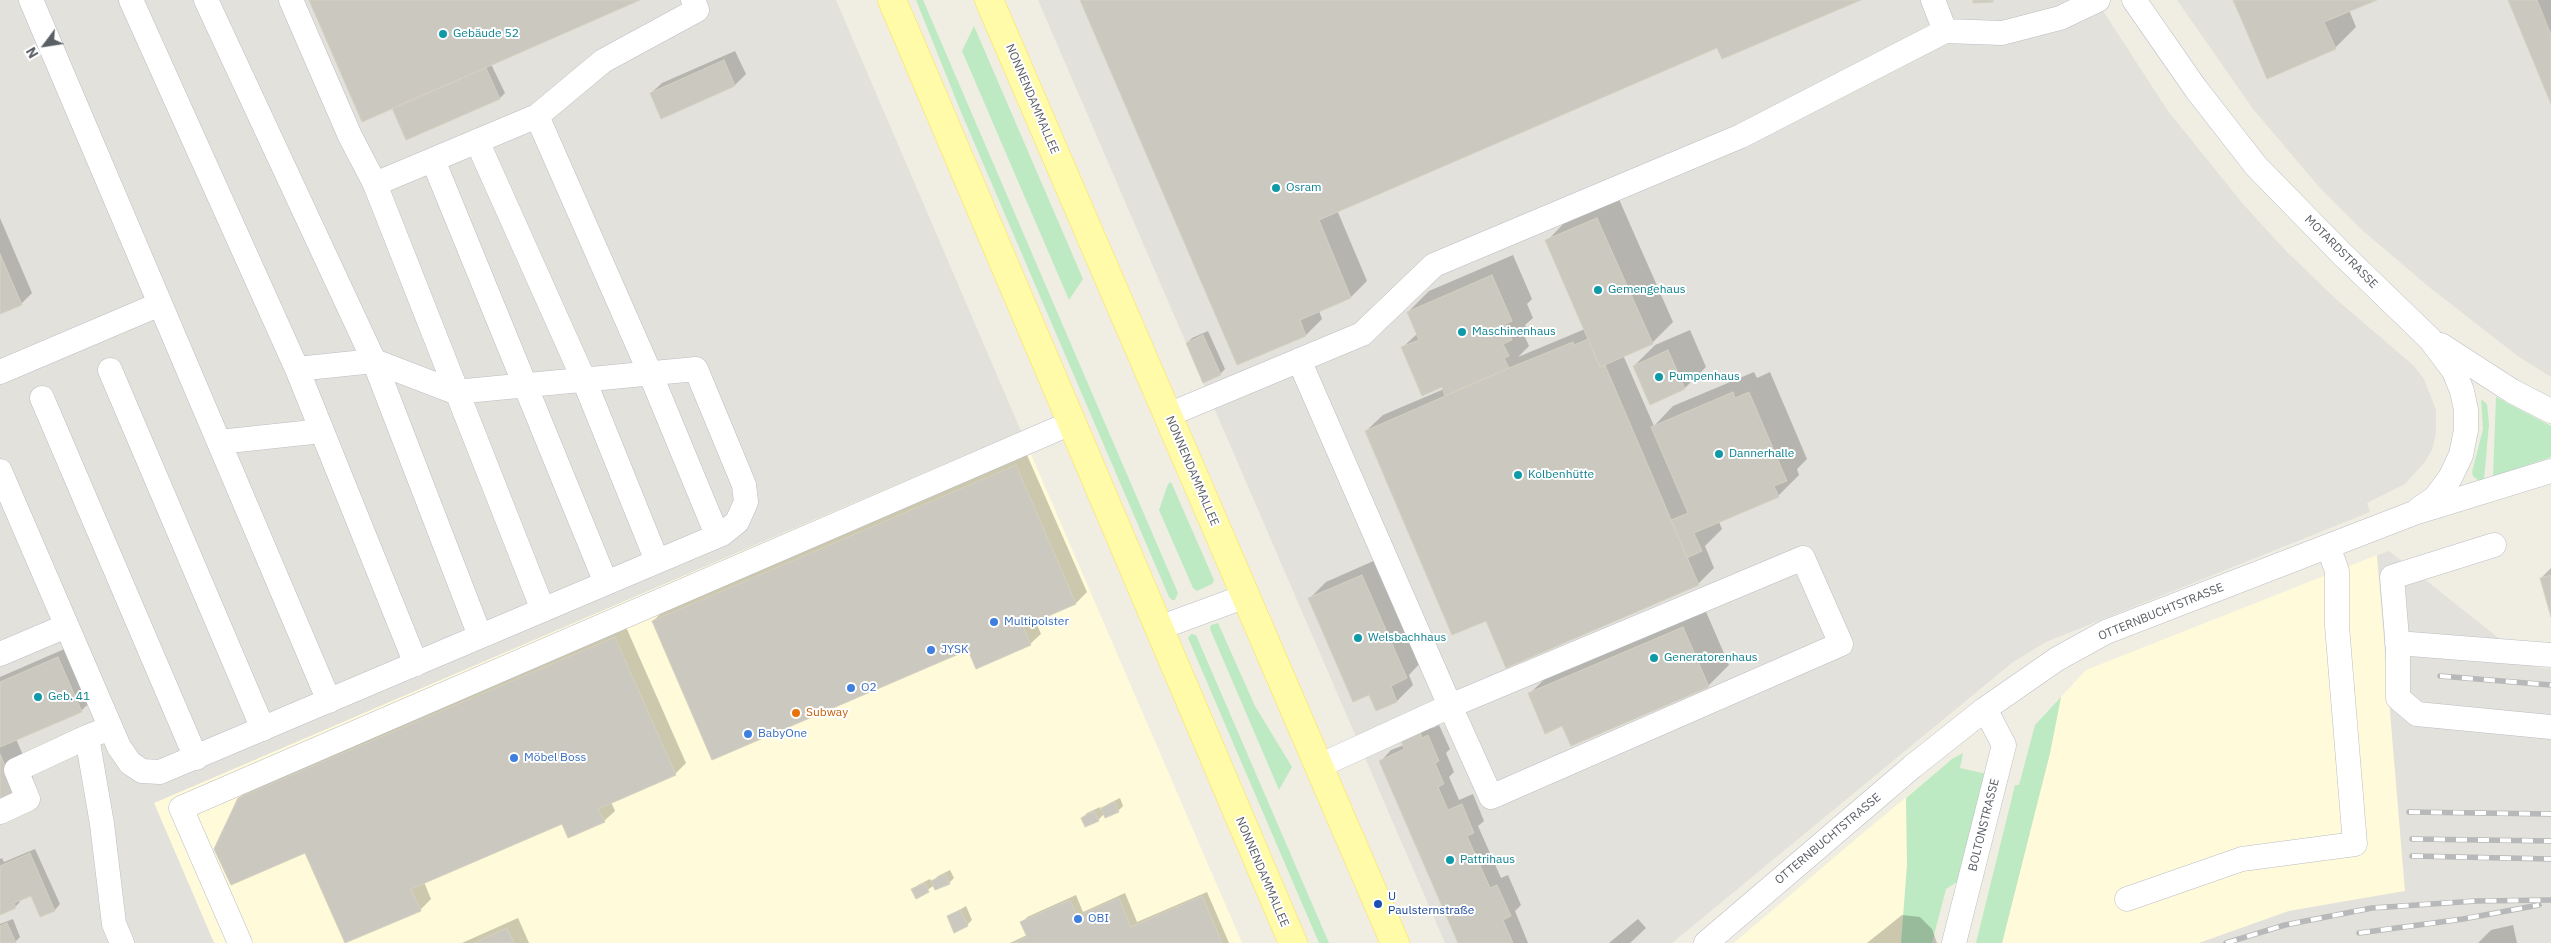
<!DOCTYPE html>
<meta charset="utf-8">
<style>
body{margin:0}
#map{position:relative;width:2551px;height:943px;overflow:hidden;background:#f0eee3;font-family:"IBM Plex Sans",sans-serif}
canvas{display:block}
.north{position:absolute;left:20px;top:20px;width:50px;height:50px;-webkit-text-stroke:4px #fff;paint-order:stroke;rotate:239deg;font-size:14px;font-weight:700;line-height:20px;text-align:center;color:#5b5f66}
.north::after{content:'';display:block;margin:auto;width:18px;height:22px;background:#5b5f66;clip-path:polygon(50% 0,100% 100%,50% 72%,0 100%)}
</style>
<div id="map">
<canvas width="2551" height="943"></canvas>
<div class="north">N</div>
</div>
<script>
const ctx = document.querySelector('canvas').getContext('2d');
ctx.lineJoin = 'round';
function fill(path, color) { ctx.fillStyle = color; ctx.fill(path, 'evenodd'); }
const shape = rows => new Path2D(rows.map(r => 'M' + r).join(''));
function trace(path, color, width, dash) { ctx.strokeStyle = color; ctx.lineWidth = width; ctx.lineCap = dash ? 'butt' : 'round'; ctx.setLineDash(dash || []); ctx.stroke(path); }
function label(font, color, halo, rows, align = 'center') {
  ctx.font = font + ' "IBM Plex Sans",sans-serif'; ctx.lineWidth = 4; ctx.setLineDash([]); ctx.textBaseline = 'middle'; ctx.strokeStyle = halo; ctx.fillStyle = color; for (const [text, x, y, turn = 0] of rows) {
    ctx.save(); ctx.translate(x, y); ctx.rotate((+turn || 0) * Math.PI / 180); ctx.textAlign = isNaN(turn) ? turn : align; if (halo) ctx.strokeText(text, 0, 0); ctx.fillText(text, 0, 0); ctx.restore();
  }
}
fill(shape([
 [1021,431,1242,943,214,943,154,803],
 [2377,555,2405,891,2289,911,2199,943,2002,943,2050,753,2061,697,2086,670],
 [1952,759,1906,943,1734,943,1857,838]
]), '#fffad9');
fill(shape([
 [0,0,836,0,1021,431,154,803,214,943,0,943],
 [1038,0,2096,0,2168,111,2243,204,2286,251,2337,300,2413,365,2424,379,2436,410,2436,434,2432,450,2424,463,2405,484,2367,503,2370,512,2046,642,2013,662,1672,943,1445,943],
 [2177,0,2551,0,2551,377,2519,357,2429,287,2362,230,2320,188,2253,109],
 [2389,551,2535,667,2551,669,2551,943,2199,943,2289,911,2405,891,2377,555]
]), '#e3e1db');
fill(shape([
 [916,0,923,0,1178,593,1175,600,1172,600,1169,597,961,112],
 [974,26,1083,279,1069,300,962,51],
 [2496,397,2551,426,2551,457,2493,477],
 [2481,399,2487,404,2489,424,2484,480,2479,481,2473,476,2472,472,2483,429],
 [1171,482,1214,580,1212,584,1197,591,1193,588,1159,510,1168,484],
 [1218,623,1255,706,1292,767,1279,790,1210,629,1211,625],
 [1191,634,1196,635,1329,943,1319,943,1188,638],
 [2061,697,2050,753,2002,943,1976,943,2015,785,2019,785,2035,725],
 [1963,753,1960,768,1987,774,1960,880,1946,889,1932,943,1901,943,1907,865,1906,798,1952,759]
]), '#bdeac2');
fill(shape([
 [310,0,637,0,491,64,505,93,500,98,407,138,393,107],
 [1081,0,1858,0,1718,47,1337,210,1367,281,1351,297,1319,311,1322,319,1306,335,1237,363],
 [2234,0,2373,0,2349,10,2356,27,2335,48],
 [2509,0,2551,0,2551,101],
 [735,51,746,74,735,85,662,117,651,93,662,83],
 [1618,197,1673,322,1652,343,1623,355,1654,426,1673,406,1754,372,1757,378,1770,372,1807,459,1797,469,1799,475,1778,496,1719,522,1722,529,1705,546,1714,568,1698,584,1487,619,1366,431,1383,415,1444,389,1403,347,1418,333,1408,312,1429,291,1513,255,1532,299,1527,304,1533,318,1525,325,1529,334,1525,337,1529,346,1518,357,1585,329,1547,241,1568,219],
 [0,218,32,293,21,304,0,313],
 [1690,330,1706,367,1685,388,1650,403,1634,366,1655,345],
 [1208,331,1225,369,1220,374,1187,343,1192,338],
 [1027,455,1087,592,1076,603,1035,620,1041,634,1030,644,969,648,653,621,664,610],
 [1378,559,1422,661,1409,675,1413,685,1397,701,1377,710,1370,693,1310,598,1326,582],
 [2551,568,2551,613,2541,578],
 [1704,607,1729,665,1708,686,1563,725,1529,694,1551,673],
 [626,627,686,763,675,774,611,802,615,811,604,821,562,822,424,882,431,899,420,910,306,851,239,798,251,787],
 [69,647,92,700,81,711,16,739,33,778,17,794,0,801,0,677],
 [1431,722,1433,728,1439,725,1450,749,1446,753,1454,772,1449,777,1459,800,1473,794,1484,821,1478,826,1501,878,1508,875,1521,905,1515,911,1528,943,1460,943,1381,761,1391,750,1404,745],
 [1120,798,1123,806,1118,811,1105,813,1098,820,1082,818,1087,813,1100,807,1101,810,1108,804],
 [35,849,60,904,55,910,41,916,31,894,19,899,20,902,15,907,0,914,0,859,2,858,4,862],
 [950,870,954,878,949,883,935,885,916,897,913,890,918,885,930,879,932,882,938,876],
 [1207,892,1229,943,1010,943,1027,935,1022,923,1027,917,1076,895,1083,912,1125,893,1137,922],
 [966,906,972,920,967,925,948,917],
 [1902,915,1920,917,1932,929,1937,943,1867,943],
 [518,918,529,943,462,943],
 [13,919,20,937,14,943,0,943,0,924],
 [1638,919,1646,928,1630,943,1609,943],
 [2513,925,2517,943,2478,943,2491,930]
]), '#0003');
const building = shape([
 [309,0,640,0,362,122,309,0],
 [1080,0,1861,0,1722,59,1717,48,1319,220,1351,298,1300,320,1306,336,1237,365,1080,0],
 [1973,0,1993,0,1993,2,1973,3,1973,0],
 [2233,0,2377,0,2324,22,2336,49,2267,79,2233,0],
 [2508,0,2537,0,2551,35,2551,104,2508,0],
 [724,60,735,86,661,119,650,93,724,60],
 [486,68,500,99,406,140,392,108,486,68],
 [1597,218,1653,344,1600,367,1545,240,1597,218],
 [0,254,22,305,0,314,0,254],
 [1492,275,1512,321,1505,324,1512,340,1503,344,1509,356,1504,358,1509,368,1445,396,1442,387,1422,396,1401,347,1419,340,1407,312,1492,275],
 [1203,335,1221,375,1203,383,1186,343,1203,335],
 [1588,339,1600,367,1605,365,1699,585,1506,668,1486,621,1452,635,1365,431,1509,368,1573,342,1574,345,1588,339],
 [1668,350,1685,389,1650,405,1633,366,1668,350],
 [1733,392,1735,398,1749,392,1787,481,1774,486,1779,497,1694,533,1702,551,1687,558,1671,520,1688,513,1651,427,1733,392],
 [1016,465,1076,604,1023,627,1031,645,976,669,968,650,712,760,652,621,1016,465],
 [1362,575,1407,678,1391,686,1397,702,1376,711,1369,695,1353,702,1308,598,1362,575],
 [2551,575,2551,617,2540,578,2551,575],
 [1683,627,1709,687,1571,746,1562,726,1545,734,1528,693,1683,627],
 [615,637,676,775,598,809,605,822,568,838,562,824,411,889,421,911,345,943,305,853,231,885,214,849,238,798,615,637],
 [58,657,82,712,0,747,0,682,58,657],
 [1420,732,1422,738,1428,735,1439,761,1435,763,1444,784,1438,787,1448,810,1462,804,1474,833,1467,836,1490,888,1497,885,1511,916,1503,920,1513,943,1458,943,1379,761,1404,749,1401,741,1420,732],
 [0,754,17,795,0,803,0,754],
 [1115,802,1119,812,1105,818,1101,808,1115,802],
 [1094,811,1099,821,1085,827,1081,818,1094,811],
 [30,853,55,911,40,917,31,896,14,903,16,908,0,915,0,866,30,853],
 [945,874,950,884,935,890,931,881,945,874],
 [925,883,929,892,916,899,911,889,925,883],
 [1202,896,1222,943,1014,943,1027,937,1020,922,1070,900,1077,916,1119,898,1131,927,1202,896],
 [960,910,968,926,954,933,947,916,960,910],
 [7,923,16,943,0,943,0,926,7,923],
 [507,928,514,943,474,943,507,928]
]);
fill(building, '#cbc8c0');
trace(building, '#d5d1c1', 1);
const minor = shape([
 [31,0,329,701],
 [206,0,374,361,480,636],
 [291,0,350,136,375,184,543,610],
 [2134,0,2196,89,2256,166,2343,255,2430,339,2454,371,2462,391,2466,410,2466,430,2461,455,2450,478,2435,498,2419,509],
 [1945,31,2002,33,2060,18,2098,0],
 [537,116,650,373,717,535],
 [477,141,584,380,657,561],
 [433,160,606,583],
 [375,184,537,116,603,61,697,10,693,0],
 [2441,345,2512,391,2551,411],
 [1299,360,1450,706,1491,797,1841,644,1803,558,1450,706,1319,766],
 [297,369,322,431],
 [110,370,263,729],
 [0,372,160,304],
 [42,398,196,758],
 [1168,415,1362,334,1434,265,1741,136,1945,31,1933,0],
 [219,442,322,431,416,664],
 [0,471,119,747,130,763,142,771,160,772,722,534,737,522,746,502,744,485,696,369,455,392,374,361,297,369,131,0],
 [2494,545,2392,577,2398,650,2398,698,2417,714,2551,727],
 [1159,628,1246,596],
 [2397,643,2551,655],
 [0,654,66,626],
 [110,728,87,737,102,824,114,924,122,943],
 [0,812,28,799,16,770,87,737],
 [2127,899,2242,859,2355,844,2337,626,2337,571,2328,546],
 [240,943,181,808,1071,423],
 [1706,943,1912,767,1985,709,2057,659,2106,632,2414,513,2551,471],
 [1954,943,2004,745,1985,709]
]);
const major = shape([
 [892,0,1293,943],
 [989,0,1395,943]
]);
trace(minor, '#bbbdc4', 25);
trace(major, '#ffe14d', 29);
trace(minor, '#fff', 24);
trace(major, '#fffba9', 28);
const rail = shape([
 [2440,676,2551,685],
 [2409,812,2551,814],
 [2412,839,2551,841],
 [2412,856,2551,859],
 [2359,933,2463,919,2539,905],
 [2226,943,2285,925,2372,908,2476,901,2551,900]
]);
trace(rail, '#b7b8b9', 5.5);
trace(rail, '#fff', 4, [11]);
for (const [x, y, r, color] of [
 [443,34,5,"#0f9aa8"],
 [1276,188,5,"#0f9aa8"],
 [1598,290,5,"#0f9aa8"],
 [1462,332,5,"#0f9aa8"],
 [1659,377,5,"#0f9aa8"],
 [1719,454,5,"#0f9aa8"],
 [1518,475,5,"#0f9aa8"],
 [994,622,5,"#3f7fe0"],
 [1358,638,5,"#0f9aa8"],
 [931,650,5,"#3f7fe0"],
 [1654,658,5,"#0f9aa8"],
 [851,688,5,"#3f7fe0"],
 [38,697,5,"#0f9aa8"],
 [796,713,5,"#e8710a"],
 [748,734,5,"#3f7fe0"],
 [514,758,5,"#3f7fe0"],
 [1450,860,5,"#0f9aa8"],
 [1378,904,5,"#1a4fb4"],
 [1078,919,5,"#3f7fe0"]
]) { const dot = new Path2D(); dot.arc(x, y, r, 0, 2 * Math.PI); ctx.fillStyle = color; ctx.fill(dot); trace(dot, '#fff', 2); }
label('12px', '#0d838f', '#fff', [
 ["Gebäude 52",453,34],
 ["Osram",1286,188],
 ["Gemengehaus",1608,290],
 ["Maschinenhaus",1472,332],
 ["Pumpenhaus",1669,377],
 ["Dannerhalle",1729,454],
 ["Kolbenhütte",1528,475],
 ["Welsbachhaus",1368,638],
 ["Generatorenhaus",1664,658],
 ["Geb. 41",48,697],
 ["Pattrihaus",1460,860]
], 'left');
label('12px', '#5b5f66', '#fff', [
 ["NONNENDAMMALLEE",1032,99,67],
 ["MOTARDSTRASSE",2341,252,45],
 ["NONNENDAMMALLEE",1192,471,67],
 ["OTTERNBUCHTSTRASSE",2161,612,-22],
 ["BOLTONSTRASSE",1984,825,-76],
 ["OTTERNBUCHTSTRASSE",1828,839,-40],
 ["NONNENDAMMALLEE",1262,872,67]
]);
label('12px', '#366cbe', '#fff', [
 ["Multipolster",1004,622],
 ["JYSK",941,650],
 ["O2",861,688],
 ["BabyOne",758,734],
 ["Möbel Boss",524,758],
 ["OBI",1088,919]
], 'left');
label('12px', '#c56008', '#fff', [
 ["Subway",806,713]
], 'left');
label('12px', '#164399', '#fff', [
 ["U",1388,897],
 ["Paulsternstraße",1388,911]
], 'left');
</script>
